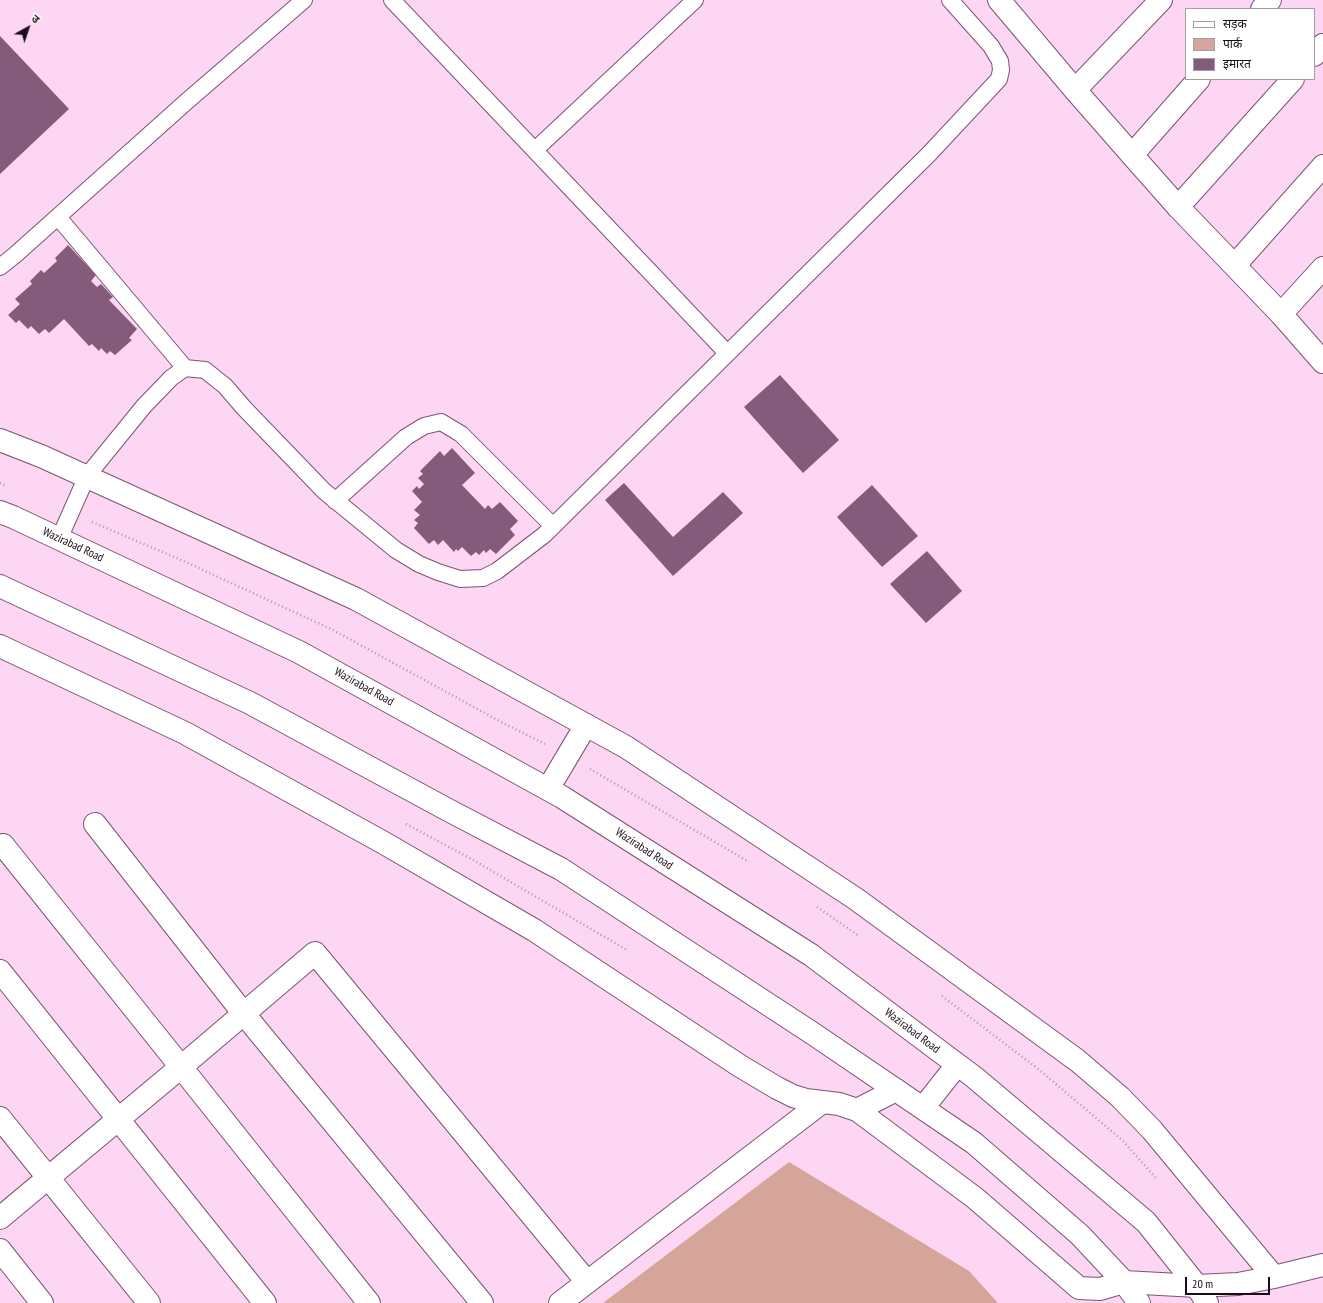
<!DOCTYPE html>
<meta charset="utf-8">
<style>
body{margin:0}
#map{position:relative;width:1323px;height:1303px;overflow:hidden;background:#fdd6f4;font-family:"PT Sans Narrow","Noto Sans Devanagari",sans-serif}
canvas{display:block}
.legend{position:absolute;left:1185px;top:8px;width:130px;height:72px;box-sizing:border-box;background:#fff;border:1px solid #a49ea3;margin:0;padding:5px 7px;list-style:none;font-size:12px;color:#1c0c19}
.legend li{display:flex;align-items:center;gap:8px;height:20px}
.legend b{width:20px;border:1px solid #a49ea3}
.north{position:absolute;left:8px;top:8px;width:40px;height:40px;-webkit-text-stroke:3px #fff;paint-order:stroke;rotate:40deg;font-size:11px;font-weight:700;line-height:16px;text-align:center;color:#1c0c19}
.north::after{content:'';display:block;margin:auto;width:14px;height:18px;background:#1c0c19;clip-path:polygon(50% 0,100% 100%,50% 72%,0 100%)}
.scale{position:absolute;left:1185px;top:1277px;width:85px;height:18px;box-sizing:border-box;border:2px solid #1c0c19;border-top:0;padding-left:5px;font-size:12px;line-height:14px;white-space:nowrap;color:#1c0c19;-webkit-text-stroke:3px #fff;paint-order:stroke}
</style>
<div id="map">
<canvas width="1323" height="1303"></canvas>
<ul class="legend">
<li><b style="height:5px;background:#fff"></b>सड़क</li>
<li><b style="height:11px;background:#d6a599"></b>पार्क</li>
<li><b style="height:11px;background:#855b7c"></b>इमारत</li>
</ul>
<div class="north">उ</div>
<div class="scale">20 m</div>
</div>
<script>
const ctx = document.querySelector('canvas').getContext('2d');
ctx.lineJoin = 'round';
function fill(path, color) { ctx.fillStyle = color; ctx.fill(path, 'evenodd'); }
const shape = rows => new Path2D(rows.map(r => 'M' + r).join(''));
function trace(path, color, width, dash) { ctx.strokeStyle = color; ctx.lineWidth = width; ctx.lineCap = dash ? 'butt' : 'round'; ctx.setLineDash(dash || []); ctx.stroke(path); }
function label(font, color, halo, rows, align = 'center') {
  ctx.font = font + ' "PT Sans Narrow",sans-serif'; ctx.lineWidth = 4; ctx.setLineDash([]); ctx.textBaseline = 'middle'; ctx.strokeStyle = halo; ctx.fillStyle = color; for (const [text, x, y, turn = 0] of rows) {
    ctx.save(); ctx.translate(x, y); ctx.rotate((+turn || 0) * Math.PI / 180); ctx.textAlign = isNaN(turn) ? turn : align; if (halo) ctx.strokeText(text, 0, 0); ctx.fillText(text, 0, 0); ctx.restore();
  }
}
fill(shape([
 [789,1162,969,1271,998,1303,603,1303]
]), '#d6a599');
fill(shape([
 [0,36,69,109,0,174],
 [68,245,96,275,91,281,97,287,101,284,113,297,109,300,137,329,129,338,132,340,115,355,110,351,107,354,101,348,99,351,92,344,89,346,64,319,49,333,45,329,39,334,31,326,28,329,19,320,16,323,8,315,20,304,15,299,32,284,30,281,41,270,44,273,57,261,55,258],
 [780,375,839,440,803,473,744,407],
 [452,448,475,473,462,485,485,509,488,505,492,509,500,502,518,521,510,529,515,535,496,554,490,549,486,553,484,550,479,555,476,552,471,556,462,547,458,551,456,549,454,552,443,540,438,545,434,540,429,544,414,528,418,523,414,520,420,515,414,510,422,502,412,491,417,486,419,489,424,484,418,478,423,474,420,471,440,451,444,456],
 [624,483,673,537,723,492,743,513,673,576,605,500],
 [872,485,918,536,882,567,837,517],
 [927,551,962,591,926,623,890,584]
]), '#855b7c');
const service = shape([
 [392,0,727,353],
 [535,150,695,0],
 [58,217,185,368],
 [0,267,15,255,186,102,304,0],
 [335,501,406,437,424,426,441,422,461,434,553,526],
 [59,539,87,476,144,406,171,378,185,368,205,370,225,386,244,408,324,491,396,550,419,564,438,572,460,579,483,578,497,571,544,535,929,154,999,79,1001,70,1000,61,991,46,950,0]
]);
const minor = shape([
 [1262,9,1270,0],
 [1314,55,1323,45],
 [1075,90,1161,0],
 [1132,155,1199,79],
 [1178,207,1293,79],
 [1235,265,1323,166],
 [1281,314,1323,268],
 [95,824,244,1014,482,1303],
 [3,845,181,1067,369,1303],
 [0,971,265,1303],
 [0,1118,149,1303],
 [0,1218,181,1067,315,953,587,1282],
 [0,1250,42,1303],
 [560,1303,821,1103]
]);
const tertiary = shape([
 [999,0,1075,90,1132,155,1178,207,1281,314,1323,362],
 [0,440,41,456,356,599,626,747,856,899,1078,1061,1120,1097,1152,1130,1274,1277],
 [0,646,185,733,384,843,534,930,740,1066,777,1088,793,1096,806,1100,839,1104,857,1110,896,1090],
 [857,1110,975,1198,1079,1288,1100,1289,1124,1282,1197,1286,1238,1284,1274,1277,1323,1265]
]);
const trunk = shape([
 [0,512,13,517,299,652,562,797,811,955,974,1077,1146,1222,1197,1286,1207,1303],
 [0,586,250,703,450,811,561,869,812,1033,974,1143,1080,1235,1124,1282,1139,1303],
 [548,789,586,725],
 [923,1108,957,1065]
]);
trace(service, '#7c5373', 18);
trace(minor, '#7c5373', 24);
trace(tertiary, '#7c5373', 24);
trace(trunk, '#7c5373', 24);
trace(shape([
 [0,483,6,486],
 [92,522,179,559,333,630,503,723,545,744],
 [590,769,749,862],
 [406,824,468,857,627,950],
 [817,907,859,936],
 [942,996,1037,1068,1122,1140,1156,1178]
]), '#b091a9', 2.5, [1, 3]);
trace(service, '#fff', 16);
trace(minor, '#fff', 22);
trace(tertiary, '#fff', 22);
trace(trunk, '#fff', 22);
label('12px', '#1c0c19', '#fff', [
 ["Wazirabad Road",73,545,25],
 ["Wazirabad Road",364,687,29],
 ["Wazirabad Road",644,849,33],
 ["Wazirabad Road",912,1031,37]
]);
</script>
